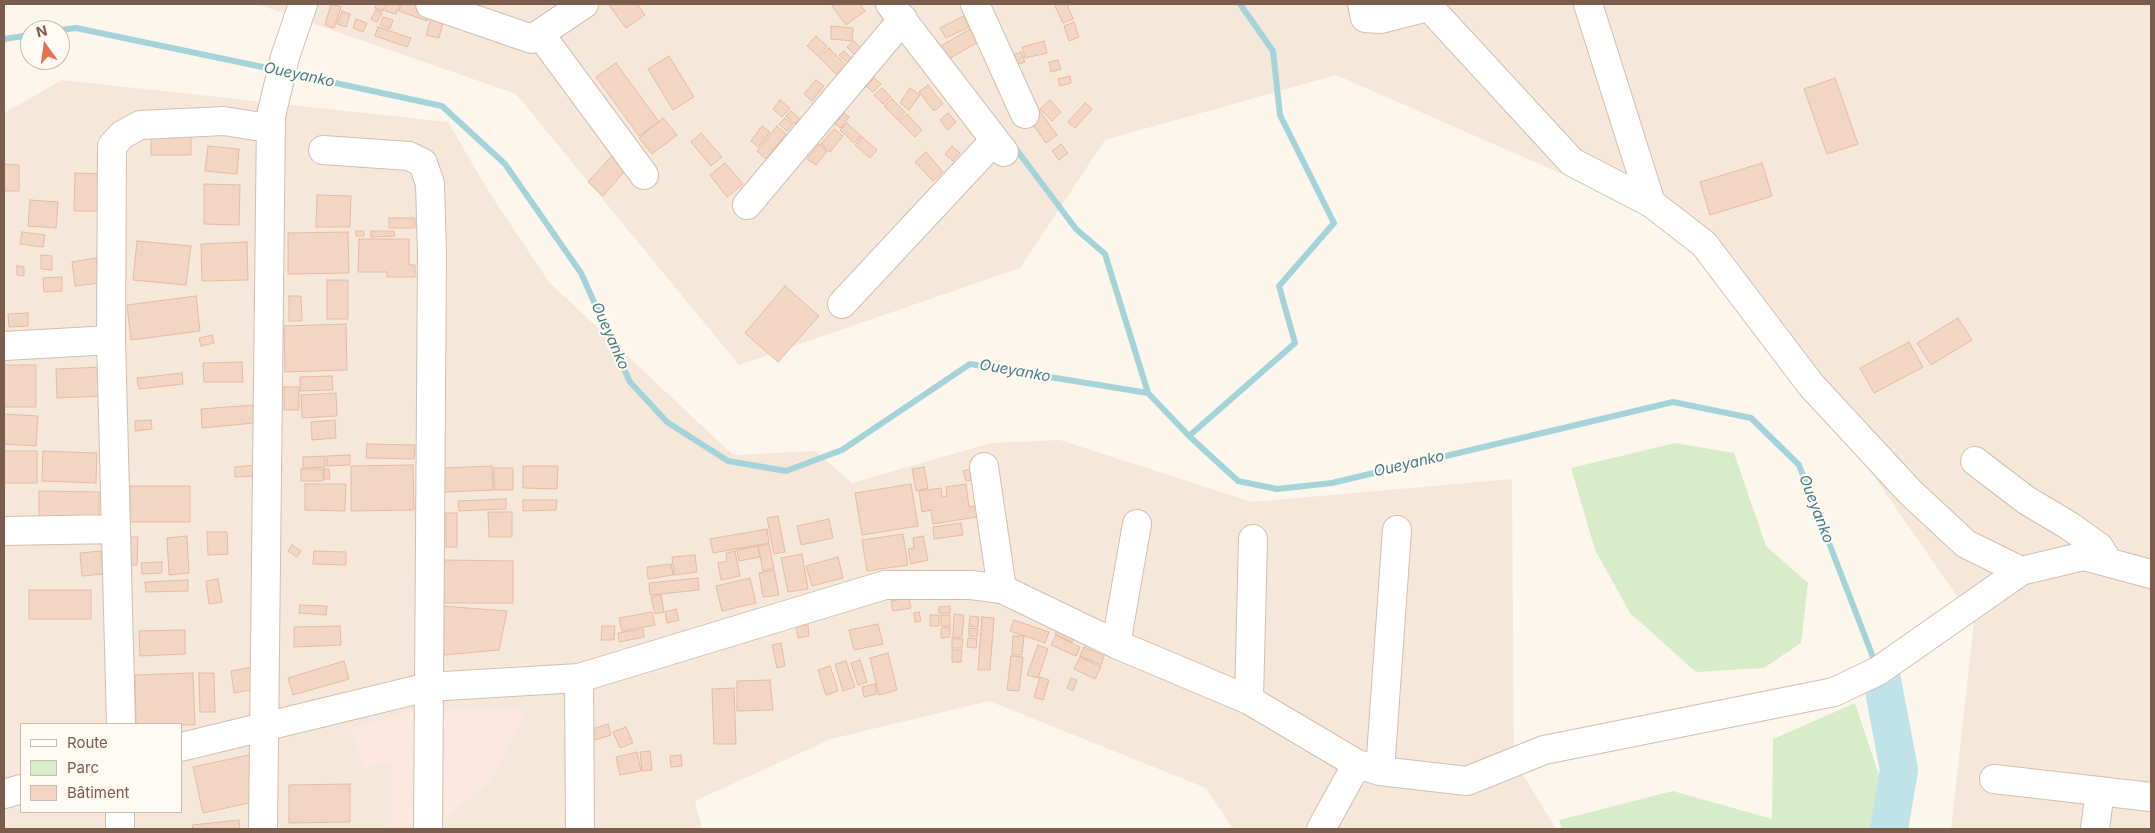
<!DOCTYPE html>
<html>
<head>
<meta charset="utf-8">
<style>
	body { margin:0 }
	#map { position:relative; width:2155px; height:833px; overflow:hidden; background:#fdf6ec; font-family:Inter,sans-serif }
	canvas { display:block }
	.frame { position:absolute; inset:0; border:5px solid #7a5c4d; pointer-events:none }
	.legend { position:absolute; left:20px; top:723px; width:162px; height:90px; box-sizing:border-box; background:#fffaf3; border:1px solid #cabbb1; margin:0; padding:6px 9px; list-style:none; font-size:15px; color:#7a5c4d }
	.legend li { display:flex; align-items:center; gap:10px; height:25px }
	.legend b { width:25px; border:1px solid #cabbb1 }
	.north { position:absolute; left:20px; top:20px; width:50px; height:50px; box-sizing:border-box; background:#fffaf3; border:1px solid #cabbb1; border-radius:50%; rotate:346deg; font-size:14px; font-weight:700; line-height:20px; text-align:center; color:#7a5c4d }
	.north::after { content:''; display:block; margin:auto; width:18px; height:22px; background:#e76f51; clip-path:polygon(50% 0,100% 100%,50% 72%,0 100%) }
</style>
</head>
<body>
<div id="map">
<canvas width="2155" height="833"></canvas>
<div class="frame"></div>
<ul class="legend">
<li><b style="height:6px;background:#fff"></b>Route</li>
<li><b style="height:14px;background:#d8ecc9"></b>Parc</li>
<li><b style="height:14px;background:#f3d5c3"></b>Bâtiment</li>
</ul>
<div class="north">N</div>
</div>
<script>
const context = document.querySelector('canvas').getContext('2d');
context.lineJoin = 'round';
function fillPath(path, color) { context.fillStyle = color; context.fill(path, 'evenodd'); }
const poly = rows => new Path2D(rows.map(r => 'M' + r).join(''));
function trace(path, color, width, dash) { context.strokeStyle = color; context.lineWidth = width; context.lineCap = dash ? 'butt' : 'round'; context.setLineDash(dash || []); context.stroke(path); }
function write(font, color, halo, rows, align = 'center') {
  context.font = font + ' Inter,sans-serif'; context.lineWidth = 4; context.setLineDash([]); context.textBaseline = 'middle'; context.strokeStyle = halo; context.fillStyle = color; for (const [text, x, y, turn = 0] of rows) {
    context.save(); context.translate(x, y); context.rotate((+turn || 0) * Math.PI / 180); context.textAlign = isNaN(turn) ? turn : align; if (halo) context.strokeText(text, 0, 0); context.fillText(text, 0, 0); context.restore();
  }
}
fillPath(poly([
	[257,4,2151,4,2151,829,1951,829,1974,621,1710,239,1336,75,1105,140,1020,268,739,365,516,94],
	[62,80,448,122,489,192,549,282,733,455,815,451,852,483,991,443,1060,440,1252,502,1512,479,1514,760,1556,829,1233,829,1206,788,989,701,831,739,695,801,702,829,4,829,4,113],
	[21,724,181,724,181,812,21,812]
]), '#f5e8da');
fillPath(poly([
	[417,710,526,710,491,780,447,817,391,829,391,762,364,768,350,728]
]), '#fde8e0');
fillPath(poly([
	[1675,443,1734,453,1766,546,1808,583,1801,643,1764,668,1696,672,1630,613,1595,550,1571,468],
	[1855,703,1897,829,1562,829,1559,820,1673,791,1772,819,1773,739]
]), '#d8ecc9');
trace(poly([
	[60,30,76,28,277,70],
	[4,39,30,35],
	[289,73,442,106,505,164,581,273,630,382,667,422,728,461,786,471,842,450,970,364,1148,393,1189,436,1238,481,1277,489,1332,483,1673,402,1751,418,1799,465,1876,665],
	[1013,145,1076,229,1105,254,1148,393],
	[1189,436,1295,343,1279,286,1334,223,1280,115,1273,51,1240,4]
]), '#a5d3da', 6);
trace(poly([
	[1882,680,1899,770,1889,829]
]), '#bfe3e8', 38);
const building = poly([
	[331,4,341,7,334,28,325,25,331,4],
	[376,4,386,4,383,11,375,8,376,4],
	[388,4,400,4,396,14,385,11,388,4],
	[401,4,419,4,432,8,427,21,399,11,401,4],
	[608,4,637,4,645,15,626,28,608,4],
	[836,4,860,4,865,11,846,25,832,6,836,4],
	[1054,4,1067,4,1073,19,1063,23,1054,4],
	[376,10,382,13,377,22,371,19,376,10],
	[342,11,350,14,346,27,337,24,342,11],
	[433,12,445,15,439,38,426,35,433,12],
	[964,16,969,27,946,38,940,28,964,16],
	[383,17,393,20,390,29,380,25,383,17],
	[356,19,367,23,363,32,353,28,356,19],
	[1074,22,1079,37,1069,41,1064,26,1074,22],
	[831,26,853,28,852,41,831,39,831,26],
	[378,27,411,38,407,47,375,36,378,27],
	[970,29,978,42,947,60,939,47,970,29],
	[816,36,827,46,818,56,807,46,816,36],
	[854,41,862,49,855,55,847,47,854,41],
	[1044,41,1047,53,1025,58,1022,47,1044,41],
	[829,48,846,65,836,74,819,57,829,48],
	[844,51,852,59,848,63,839,55,844,51],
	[1021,52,1025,62,1016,65,1013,55,1021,52],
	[669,56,694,97,673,110,648,69,669,56],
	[1058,60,1061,69,1051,72,1049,62,1058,60],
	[616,63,659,122,639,136,596,77,616,63],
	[1070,76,1071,83,1060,86,1058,79,1070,76],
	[874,78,881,84,873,92,866,86,874,78],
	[1835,78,1858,144,1827,154,1804,89,1835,78],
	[816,80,824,86,812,101,804,94,816,80],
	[928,85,943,104,934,111,919,92,928,85],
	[882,88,891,97,883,104,874,95,882,88],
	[910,88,920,95,909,110,900,103,910,88],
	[892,99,905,112,898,120,884,106,892,99],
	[780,100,790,108,782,117,773,109,780,100],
	[1050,100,1061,112,1052,121,1040,109,1050,100],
	[1085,103,1092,109,1075,128,1068,122,1085,103],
	[1037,107,1057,135,1046,143,1026,115,1037,107],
	[791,111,800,119,795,124,786,116,791,111],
	[844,113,849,117,841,128,835,124,844,113],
	[948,113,956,122,948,130,940,120,948,113],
	[907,114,922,130,915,137,899,121,907,114],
	[663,118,677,135,652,154,639,138,663,118],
	[785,118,793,124,787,131,779,124,785,118],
	[847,123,861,136,854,143,840,130,847,123],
	[762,126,770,132,758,147,751,141,762,126],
	[777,126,786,134,766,159,757,151,777,126],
	[834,129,843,136,830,152,821,144,834,129],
	[701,133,722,157,711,166,691,142,701,133],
	[151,135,191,135,191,155,151,155,151,135],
	[862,137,877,150,870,158,855,145,862,137],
	[819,144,827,151,816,165,807,159,819,144],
	[1061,144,1068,153,1059,160,1052,151,1061,144],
	[208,146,239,149,237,174,205,171,208,146],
	[952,146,960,153,953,161,945,154,952,146],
	[615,152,630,165,603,196,588,182,615,152],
	[926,152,943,172,933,181,915,162,926,152],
	[725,163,743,184,727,197,710,175,725,163],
	[1762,163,1772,196,1710,215,1700,182,1762,163],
	[4,164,19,165,19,191,4,191,4,164],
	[75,173,104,174,103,211,74,211,75,173],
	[204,184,240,185,239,225,204,224,204,184],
	[317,195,351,196,350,227,316,227,317,195],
	[30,200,58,202,56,228,28,226,30,200],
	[389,218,415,218,415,228,389,228,389,218],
	[356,231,364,231,364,236,356,236,356,231],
	[371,231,394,231,395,236,371,237,371,231],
	[22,232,45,235,43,247,20,244,22,232],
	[348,232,349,273,288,274,288,233,348,232],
	[359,239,409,239,409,265,415,265,415,277,387,277,387,272,358,272,359,239],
	[137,241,191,246,186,285,133,280,137,241],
	[247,242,248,280,202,281,201,244,247,242],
	[41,255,52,256,52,270,41,269,41,255],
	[96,258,99,283,75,286,72,262,96,258],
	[17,266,24,267,24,276,17,275,17,266],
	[62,277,62,291,44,292,43,278,62,277],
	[327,280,348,280,348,319,327,319,327,280],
	[785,286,819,316,778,362,745,333,785,286],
	[196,296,200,331,131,340,127,305,196,296],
	[289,296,301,296,302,321,289,321,289,296],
	[28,313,28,326,9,327,8,314,28,313],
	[1958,318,1972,340,1931,365,1917,343,1958,318],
	[346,324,347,370,285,372,284,326,346,324],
	[212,335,214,343,201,346,199,338,212,335],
	[1909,342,1923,367,1874,393,1860,368,1909,342],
	[242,362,243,382,204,382,203,363,242,362],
	[4,365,36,365,36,407,4,407,4,365],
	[104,367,105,396,57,398,56,369,104,367],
	[182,373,183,384,139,389,137,378,182,373],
	[332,376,333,390,300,391,300,377,332,376],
	[284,387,299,387,299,410,284,410,284,387],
	[336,393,337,416,302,418,301,395,336,393],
	[253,405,254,423,202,428,201,409,253,405],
	[4,414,38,416,36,446,4,444,4,414],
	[151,420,152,429,135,431,135,421,151,420],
	[335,420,336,438,312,440,311,422,335,420],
	[367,444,415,445,414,459,366,458,367,444],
	[4,451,37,451,37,483,4,483,4,451],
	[43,451,97,453,96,483,42,481,43,451],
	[350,455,350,465,327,466,327,456,350,455],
	[325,456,325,467,303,468,303,457,325,456],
	[256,465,256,476,235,477,235,467,256,465],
	[413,465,414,510,351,511,351,466,413,465],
	[492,466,493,490,445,492,444,468,492,466],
	[523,466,558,466,557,489,523,488,523,466],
	[924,467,928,488,916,491,912,469,924,467],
	[494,468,513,468,513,490,494,490,494,468],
	[974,468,977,479,966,481,963,471,974,468],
	[301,469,323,469,323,481,301,481,301,469],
	[324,469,329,469,330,479,324,479,324,469],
	[305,484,346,484,345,511,305,510,305,484],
	[911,484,918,526,862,535,855,493,911,484],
	[966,484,969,507,981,505,983,516,933,524,931,510,922,512,919,491,941,488,942,497,947,496,946,487,966,484],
	[130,486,190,486,190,522,130,522,130,486],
	[39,491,99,492,99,521,39,521,39,491],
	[506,499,506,509,459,511,458,501,506,499],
	[523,500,557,500,556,510,523,511,523,500],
	[488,512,512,512,512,537,489,537,488,512],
	[446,513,457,513,457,547,446,547,446,513],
	[778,516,785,552,774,554,767,518,778,516],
	[829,519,833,538,801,545,797,526,829,519],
	[961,523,963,535,934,539,933,527,961,523],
	[767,529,769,543,713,553,710,539,767,529],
	[207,532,227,532,228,554,208,555,207,532],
	[903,534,908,565,867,571,862,540,903,534],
	[187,536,189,573,169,575,167,538,187,536],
	[923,536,928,560,911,564,908,549,914,548,913,538,923,536],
	[130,537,138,537,137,565,129,565,130,537],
	[769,544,774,568,763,571,758,546,769,544],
	[292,545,301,551,297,557,288,551,292,545],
	[758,546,760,557,739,561,737,550,758,546],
	[101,551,103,574,82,576,80,553,101,551],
	[314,551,346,552,346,565,313,564,314,551],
	[735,551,740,576,721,580,718,563,727,561,726,553,735,551],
	[802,554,808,589,788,592,781,558,802,554],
	[695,555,697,572,674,575,672,557,695,555],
	[838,557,843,578,812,586,806,566,838,557],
	[444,560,513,561,513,603,443,603,444,560],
	[162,562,162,573,142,574,141,563,162,562],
	[671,564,673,575,648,579,647,567,671,564],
	[774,570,779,595,763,597,759,573,774,570],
	[698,578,699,590,650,595,649,583,698,578],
	[750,578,756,603,722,611,716,586,750,578],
	[218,579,222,602,209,604,206,581,218,579],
	[188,580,188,591,146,592,145,582,188,580],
	[29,590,91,590,91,619,29,619,29,590],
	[661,595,664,612,655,614,651,597,661,595],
	[909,598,911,608,893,611,891,601,909,598],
	[300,605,327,606,326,615,299,613,300,605],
	[441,606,507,611,499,650,444,655,441,606],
	[950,606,950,613,939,613,939,607,950,606],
	[676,609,679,620,667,623,665,612,676,609],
	[652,612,655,625,622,631,619,618,652,612],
	[919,612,921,621,915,622,914,613,919,612],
	[954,614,964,615,962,637,953,637,954,614],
	[930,615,939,615,939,626,930,626,930,615],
	[941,615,950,615,950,626,941,626,941,615],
	[970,616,979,617,978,627,969,626,970,616],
	[982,617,994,618,990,670,978,670,982,617],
	[1014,620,1049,632,1045,643,1010,631,1014,620],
	[878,624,883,644,854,650,849,630,878,624],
	[808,625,809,636,798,638,796,626,808,625],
	[340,626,341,645,294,647,294,627,340,626],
	[602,626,615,626,614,640,601,640,602,626],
	[950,627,950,637,941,638,941,628,950,627],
	[969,628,978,629,977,637,969,636,969,628],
	[1058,628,1075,636,1072,642,1055,634,1058,628],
	[643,629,644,637,619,642,618,633,643,629],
	[185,630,185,654,140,656,139,631,185,630],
	[1056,635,1080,647,1076,656,1051,645,1056,635],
	[1013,636,1024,636,1022,655,1012,655,1013,636],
	[952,638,963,639,962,648,952,648,952,638],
	[968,638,977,639,976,648,967,647,968,638],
	[781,643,785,666,777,668,772,645,781,643],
	[1038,645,1048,649,1038,678,1027,675,1038,645],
	[1084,647,1104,656,1101,665,1080,656,1084,647],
	[952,650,962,650,961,662,952,662,952,650],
	[888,653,897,690,879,695,870,658,888,653],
	[1011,656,1023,657,1019,691,1007,690,1011,656],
	[1080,657,1101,667,1095,679,1074,669,1080,657],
	[860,660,867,682,858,685,851,663,860,660],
	[344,661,349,679,293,695,288,678,344,661],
	[846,661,855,687,843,691,835,664,846,661],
	[830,666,838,691,826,695,818,670,830,666],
	[252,667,256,689,234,693,231,671,252,667],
	[193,673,195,725,136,724,135,675,193,673],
	[199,673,214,673,215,712,200,712,199,673],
	[1040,677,1049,680,1043,700,1034,697,1040,677],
	[1071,678,1077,680,1073,691,1067,688,1071,678],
	[770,680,773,710,737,711,737,681,770,680],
	[875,684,877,694,864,697,862,687,875,684],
	[734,688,736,744,714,744,712,689,734,688],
	[608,724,611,735,595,740,592,729,608,724],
	[626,727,633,743,620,748,613,732,626,727],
	[650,751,652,770,642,771,640,752,650,751],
	[637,752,641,771,620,775,616,757,637,752],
	[253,754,263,800,203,813,193,767,253,754],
	[681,755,682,766,671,767,670,756,681,755],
	[350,784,350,822,289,823,289,785,350,784],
	[239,820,240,829,193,829,192,825,239,820]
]);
fillPath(building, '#f3d5c3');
trace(building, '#e6bba3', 1);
const minor = poly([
	[430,4,532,39,584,4],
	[890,4,1004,152],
	[975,4,1025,114],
	[1362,4,1365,18,1381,19,1424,8,1431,9,1572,162,1651,203,1704,244,1811,385,1910,492,1966,544,2021,571],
	[1588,4,1651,203],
	[540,34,644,175],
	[323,150,409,156,423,163,430,184,432,253,428,829],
	[747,205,903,19],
	[842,304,994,141],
	[111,340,121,724],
	[4,346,111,340,112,146,122,135,140,125,224,121,255,126],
	[1975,461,2026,500,2068,525,2099,547,2108,562],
	[984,467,1002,589],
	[4,531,116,529],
	[1116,644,1137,524],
	[579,678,580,829],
	[1249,700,1253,539],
	[181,747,428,687,579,678,885,585,971,585,1002,589,1116,644,1249,700,1357,764,1380,771,1467,781,1544,750,1834,692,1878,671,2021,571,2084,556,2151,574],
	[1380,771,1397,530],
	[1994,779,2151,797],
	[4,794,21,789],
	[120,829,120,812],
	[263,829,271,116,285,57,303,4],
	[1321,829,1357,764],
	[2095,829,2100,791]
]);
trace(minor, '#d1beb0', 30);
trace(minor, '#fff', 28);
write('italic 15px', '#437c86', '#fffaf3', [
	["Oueyanko",299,75,12],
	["Oueyanko",610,336,66],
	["Oueyanko",1015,371,10],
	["Oueyanko",1409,464,-13],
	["Oueyanko",1816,509,69]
]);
</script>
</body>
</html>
